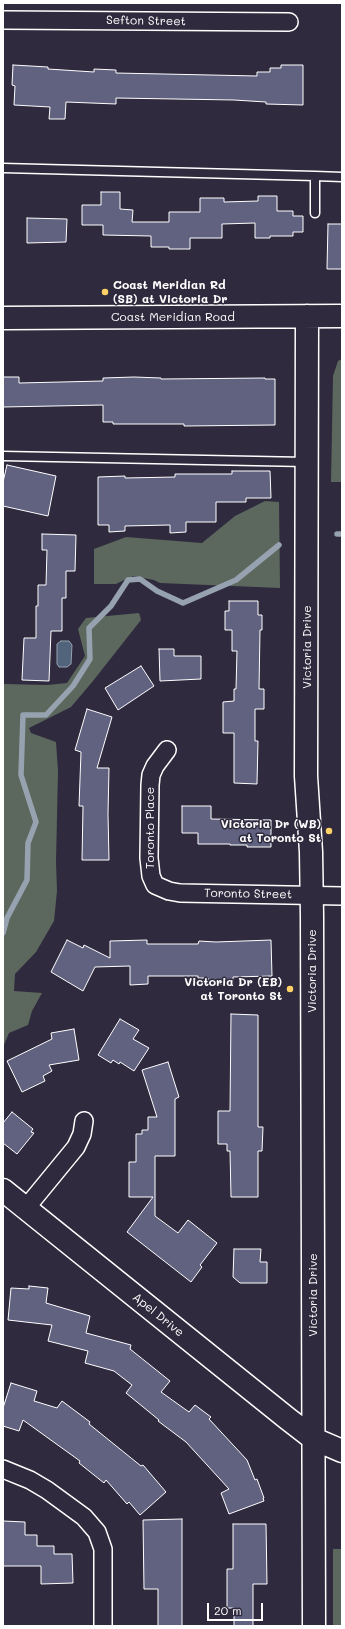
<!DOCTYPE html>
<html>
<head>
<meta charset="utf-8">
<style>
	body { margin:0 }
	#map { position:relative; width:345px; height:1629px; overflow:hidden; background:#2f2a3d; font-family:Mali,sans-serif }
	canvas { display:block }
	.frame { position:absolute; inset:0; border:4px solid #fff; pointer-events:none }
	.scale { position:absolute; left:207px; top:1603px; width:56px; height:18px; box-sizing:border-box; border:2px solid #fff; border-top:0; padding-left:5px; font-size:12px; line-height:14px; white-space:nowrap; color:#fff; -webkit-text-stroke:3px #2f2a3d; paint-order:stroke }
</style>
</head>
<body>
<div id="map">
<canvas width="345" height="1629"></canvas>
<div class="frame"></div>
<div class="scale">20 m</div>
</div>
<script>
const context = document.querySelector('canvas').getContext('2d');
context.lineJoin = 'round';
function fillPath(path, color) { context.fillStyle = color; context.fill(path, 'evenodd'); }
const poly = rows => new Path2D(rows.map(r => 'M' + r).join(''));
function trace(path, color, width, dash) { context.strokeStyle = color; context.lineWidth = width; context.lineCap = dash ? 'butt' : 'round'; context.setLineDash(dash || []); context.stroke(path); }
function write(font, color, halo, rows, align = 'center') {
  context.font = font + ' Mali,sans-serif'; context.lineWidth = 3; context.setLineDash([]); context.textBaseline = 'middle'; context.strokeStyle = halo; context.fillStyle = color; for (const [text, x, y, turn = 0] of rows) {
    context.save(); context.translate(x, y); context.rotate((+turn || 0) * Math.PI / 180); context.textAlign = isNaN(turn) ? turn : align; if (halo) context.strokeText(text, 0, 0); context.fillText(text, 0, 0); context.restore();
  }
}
fillPath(poly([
	[342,359,342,482,331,482,333,376,338,361],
	[265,501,279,502,280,588,160,583,154,580,133,576,116,584,94,584,94,549,126,537,202,543,235,516],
	[139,613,141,620,93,681,71,707,29,728,31,733,56,742,58,771,56,862,57,891,54,921,36,952,15,974,14,991,42,993,32,1011,28,1025,9,1033,3,1047,3,684,47,685,67,683,85,656,78,629,86,618],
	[333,1549,342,1549,342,1626,333,1626]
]), '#5c685e');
const water = poly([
	[61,641,69,641,72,645,71,664,67,667,59,667,57,664,57,644,61,641]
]);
fillPath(water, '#51647c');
trace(water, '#97a2b0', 1);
trace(poly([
	[337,534,342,534],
	[3,933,7,918,27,880,28,843,36,822,21,775,23,715,46,715,73,686,90,659,89,628,111,606,128,580,140,579,157,591,183,603,236,580,279,545]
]), '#97a2b0', 5.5);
const building = poly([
	[13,65,48,67,48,69,94,72,94,69,116,70,116,73,257,76,257,72,270,72,270,68,281,68,281,65,303,65,303,105,266,104,266,102,234,100,116,98,116,104,66,102,65,119,49,119,50,107,14,105,15,86,12,85,13,65],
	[101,192,120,192,120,209,133,210,132,222,169,222,169,212,200,212,200,198,224,198,224,202,258,201,258,196,277,196,277,211,293,211,293,216,303,216,303,232,293,232,293,236,270,236,270,238,255,238,255,223,222,224,222,238,190,238,190,249,169,249,169,247,151,247,151,236,103,235,103,225,82,225,82,205,101,205,101,192],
	[27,218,67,219,66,242,27,243,27,218],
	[328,224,342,224,342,269,327,269,328,224],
	[3,377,19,377,19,383,103,381,103,378,134,377,161,378,161,379,265,378,265,379,275,379,275,425,184,426,184,424,113,424,113,422,103,422,103,405,3,407,3,377],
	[7,465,56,476,48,516,3,506,3,482,7,465],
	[232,471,270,471,271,498,246,498,246,502,216,502,216,522,186,522,186,532,170,533,170,525,125,526,125,531,109,532,109,525,98,525,98,477,125,476,125,478,175,477,175,474,232,474,232,471],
	[42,534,76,535,75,571,66,571,66,598,62,598,62,631,51,631,49,681,22,680,24,638,36,638,36,606,38,606,38,585,46,585,47,550,42,550,42,534],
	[229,601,258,601,258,615,262,615,262,630,260,630,259,689,264,689,264,709,255,709,255,741,258,741,257,784,234,783,234,733,223,733,223,702,234,701,234,689,236,689,237,651,232,651,232,630,225,630,225,611,229,611,229,601],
	[159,649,174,649,174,656,201,656,201,679,160,681,159,649],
	[141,666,154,686,118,710,105,688,141,666],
	[87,709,112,717,97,768,109,768,108,814,109,860,82,860,83,806,79,806,81,752,75,750,87,709],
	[182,806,211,806,211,819,271,820,271,847,247,847,247,845,230,845,230,844,198,844,198,833,182,833,182,806],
	[67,940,83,948,84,945,110,958,110,941,147,940,147,944,198,944,199,941,216,942,271,940,272,976,233,977,233,984,208,984,208,978,198,978,198,976,148,976,148,984,130,985,130,966,95,967,83,991,51,972,67,940],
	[231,1014,258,1015,258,1127,263,1127,262,1151,258,1151,258,1197,231,1197,230,1151,227,1151,227,1144,218,1144,218,1111,230,1111,231,1014],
	[120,1019,139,1030,133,1039,149,1048,134,1071,120,1062,119,1064,113,1060,111,1063,98,1055,120,1019],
	[74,1029,79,1060,49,1065,52,1071,43,1076,45,1081,22,1092,7,1061,52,1039,51,1033,74,1029],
	[168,1062,179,1097,175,1099,175,1156,155,1156,155,1216,178,1233,188,1220,217,1243,200,1265,202,1267,191,1282,127,1232,153,1197,129,1197,129,1162,136,1162,136,1134,142,1134,142,1130,148,1130,148,1117,157,1117,142,1070,168,1062],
	[12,1112,33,1129,31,1132,34,1133,17,1154,3,1143,3,1123,12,1112],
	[234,1249,261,1249,260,1262,267,1262,267,1283,240,1283,233,1277,234,1249],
	[29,1286,48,1288,46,1303,90,1316,86,1333,131,1345,130,1349,170,1381,161,1392,189,1412,195,1405,211,1417,209,1419,247,1460,255,1480,257,1479,264,1498,263,1498,264,1501,229,1514,221,1493,229,1489,186,1442,158,1421,159,1420,126,1393,132,1385,114,1371,85,1363,88,1351,48,1341,52,1325,8,1320,11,1288,29,1289,29,1286],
	[11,1383,37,1391,34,1401,57,1408,62,1401,90,1422,89,1424,141,1466,143,1465,166,1492,140,1515,129,1502,127,1504,106,1480,104,1483,79,1463,80,1461,23,1420,19,1431,3,1426,3,1408,11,1383],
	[182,1519,182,1626,158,1626,158,1589,144,1589,143,1520,182,1519],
	[3,1521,25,1522,25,1535,37,1535,37,1546,54,1546,54,1554,72,1554,73,1583,41,1584,41,1566,3,1566,3,1521],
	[233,1524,266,1524,267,1584,253,1584,253,1626,234,1626,234,1608,227,1608,227,1569,233,1569,233,1524]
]);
fillPath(building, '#606280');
trace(building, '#fff', 1);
const lane = poly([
	[3,168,315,176,315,213],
	[315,176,342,177],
	[3,456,306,462]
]);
const street = poly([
	[3,20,289,22],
	[167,750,155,766,151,775,150,785,149,858,151,876,155,885,169,891,180,893,342,896],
	[26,1208,76,1147,82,1134,84,1121],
	[3,1469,30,1480,47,1490,84,1517,97,1532,103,1549,103,1626]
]);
const secondary = poly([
	[307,316,306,776,311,852,312,916,314,1626],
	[3,318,342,316],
	[3,1190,288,1419,314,1439,342,1451]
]);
trace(lane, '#fff', 11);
trace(street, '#fff', 20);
trace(secondary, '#fff', 25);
trace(lane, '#2f2a3d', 8);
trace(street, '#2f2a3d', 17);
trace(secondary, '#2f2a3d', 22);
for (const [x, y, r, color] of [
	[105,292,4,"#ffd166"],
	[329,831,4,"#ffd166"],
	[290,989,4,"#ffd166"]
]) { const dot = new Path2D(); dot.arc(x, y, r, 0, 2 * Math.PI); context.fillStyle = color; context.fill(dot); trace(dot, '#2f2a3d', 1.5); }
write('12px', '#fff', '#2f2a3d', [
	["Sefton Street",146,21,1],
	["Coast Meridian Road",173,317],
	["Victoria Drive",307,647,-90],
	["Toronto Place",150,828,-90],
	["Toronto Street",248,894,1],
	["Victoria Drive",312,971,-90],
	["Victoria Drive",313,1295,-90],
	["Apel Drive",158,1315,39]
]);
write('bold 12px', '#fff', '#2f2a3d', [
	["Coast Meridian Rd",113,285,"left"],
	["(SB) at Victoria Dr",113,299,"left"],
	["Victoria Dr (WB)",321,824],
	["at Toronto St",321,838],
	["Victoria Dr (EB)",282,982],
	["at Toronto St",282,996]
], 'right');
</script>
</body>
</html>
